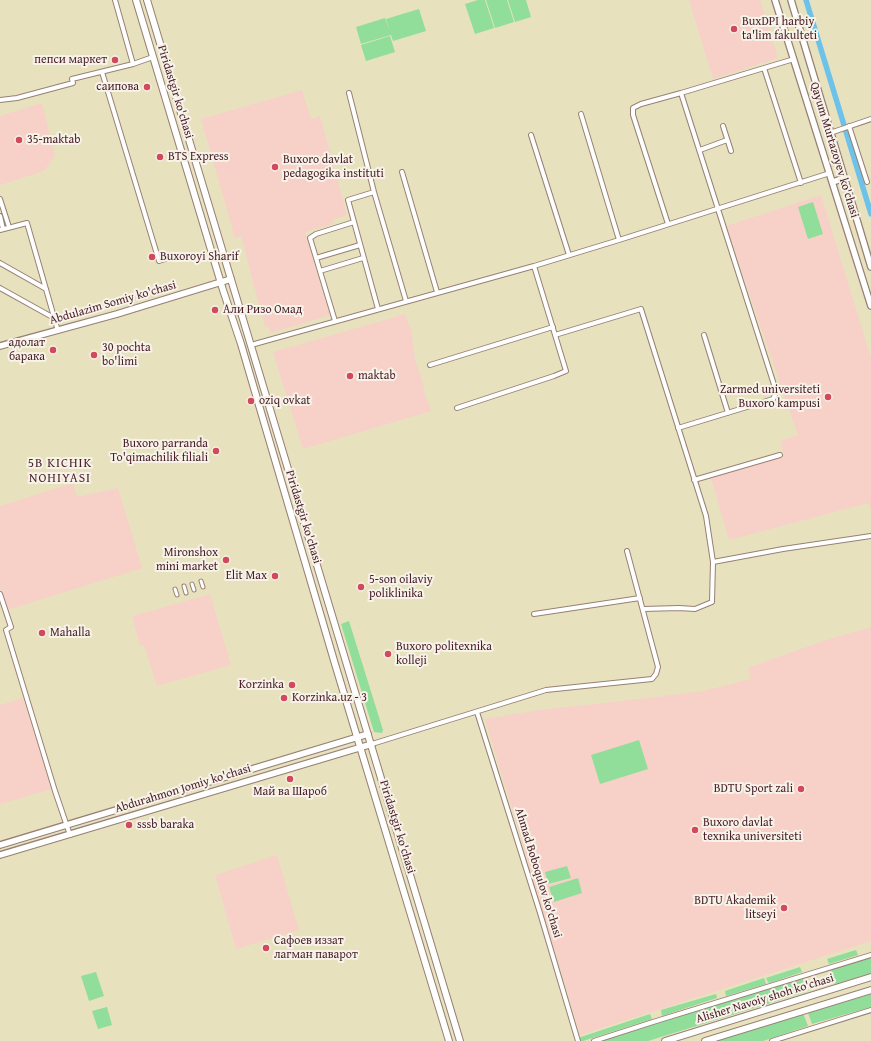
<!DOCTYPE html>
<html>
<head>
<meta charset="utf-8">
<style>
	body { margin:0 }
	canvas { display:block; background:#e7e1be }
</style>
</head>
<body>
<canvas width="871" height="1041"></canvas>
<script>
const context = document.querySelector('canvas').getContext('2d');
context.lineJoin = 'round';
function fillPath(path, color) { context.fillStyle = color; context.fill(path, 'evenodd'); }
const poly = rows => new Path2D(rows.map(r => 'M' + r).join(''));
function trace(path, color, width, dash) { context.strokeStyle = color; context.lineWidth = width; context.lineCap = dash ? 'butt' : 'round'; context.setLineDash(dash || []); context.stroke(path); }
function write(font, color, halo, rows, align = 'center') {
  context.font = font + ' "Gentium Book Plus",serif'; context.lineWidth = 4; context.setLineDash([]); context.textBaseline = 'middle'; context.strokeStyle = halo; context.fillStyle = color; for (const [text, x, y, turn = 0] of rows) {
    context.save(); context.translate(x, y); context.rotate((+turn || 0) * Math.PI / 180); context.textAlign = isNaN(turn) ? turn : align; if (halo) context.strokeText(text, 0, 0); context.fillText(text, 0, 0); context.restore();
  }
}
fillPath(poly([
	[689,0,760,0,778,58,713,79],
	[302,90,311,119,320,116,347,215,332,220,333,224,305,232,330,315,270,333,269,326,265,327,241,236,235,238,201,119],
	[42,103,55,156,44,171,0,185,0,116],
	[821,195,871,358,871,510,868,503,729,540,711,478,784,455,780,441,798,435,726,226],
	[405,314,411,330,415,359,424,387,423,389,431,411,303,449,273,352],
	[73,483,77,497,118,488,142,568,7,610,0,587,0,506],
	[210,594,231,665,157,686,144,645,140,646,132,616],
	[871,627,871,941,580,1035,485,719,539,710,656,697,703,691,751,679,748,668,823,641],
	[23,698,52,789,0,804,0,705],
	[277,855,299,930,236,949,215,875]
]), '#f7d1c8');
fillPath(poly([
	[478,0,485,0,494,28,475,34,465,4],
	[486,0,507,0,514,22,495,28],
	[508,0,526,0,531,17,515,22],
	[419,9,426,31,393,41,391,35,361,44,356,27,385,18,390,32,386,19],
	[390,36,395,52,366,61,361,45],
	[813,202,823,234,808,239,798,207],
	[349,621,383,730,382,733,374,732,341,624],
	[639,740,648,769,600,784,591,755],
	[567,866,571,878,548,884,545,872],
	[578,878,582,893,554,902,549,887],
	[856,950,858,955,829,964,827,959],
	[871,958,871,973,835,984,831,970],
	[800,967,802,972,770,983,768,982,766,978],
	[96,972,104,996,89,1001,81,976],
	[764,978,766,984,726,996,725,991],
	[803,979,806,992,648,1041,599,1041,692,1012],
	[716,994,717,998,662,1016,661,1010],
	[871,994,871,1007,812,1024,808,1013],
	[107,1007,112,1025,98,1029,92,1011],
	[803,1013,808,1026,763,1041,717,1041],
	[650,1014,652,1019,583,1041,579,1041,578,1038]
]), '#91dd9a');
trace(poly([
	[806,0,871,214]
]), '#6dc2ea', 5.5);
const pedestrian = poly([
	[201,581,203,587],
	[192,584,194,590],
	[184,586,186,593],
	[175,589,177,595]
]);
const minor = poly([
	[133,64,153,57],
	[764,68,801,183],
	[102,72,159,261,171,257],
	[349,93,374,192,406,301],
	[0,100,17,98,73,83,72,79,133,64,115,0],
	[581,114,619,240],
	[723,126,731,151],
	[849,126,867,182],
	[830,133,871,119],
	[531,135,569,255],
	[700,150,727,140],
	[402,172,437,292],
	[374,192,348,200,378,309],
	[0,199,9,227],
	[0,216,3,229],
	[668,224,633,115,633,108,641,104,681,93],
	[0,230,27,223,58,331],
	[316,258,360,245],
	[0,263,46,289],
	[320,271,363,258],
	[0,288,54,318],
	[335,321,310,238,316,234,354,222],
	[555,335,641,309,706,516,713,562,712,602,695,609,679,608,643,609],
	[704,335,728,413],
	[251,345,534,266,619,240,830,173],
	[430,365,553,327],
	[457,408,554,376,566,371,534,266],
	[678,428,773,399,775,395,776,391,681,93,794,59],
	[694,480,780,455],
	[713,562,783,549,871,536],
	[0,594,11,627,6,630,55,791,70,835],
	[534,614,640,598],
	[477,712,540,913,578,1041],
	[372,744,546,690,652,679,656,674,658,667,627,551],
	[594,1041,653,1022,871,955],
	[772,1041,871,1010]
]);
const tertiary = poly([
	[775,0,871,306],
	[791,0,871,267],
	[833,182,844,178],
	[0,346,117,314,231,279],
	[0,845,368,734],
	[0,855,372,744]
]);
const secondary = poly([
	[136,0,223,290,241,344,335,664,449,1041],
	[147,0,460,1041],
	[665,1041,871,977],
	[705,1041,871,990]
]);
trace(pedestrian, '#988074', 5);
trace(minor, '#988074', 6);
trace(tertiary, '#988074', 8);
trace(secondary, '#988074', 8);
trace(pedestrian, '#fff', 3);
trace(minor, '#fff', 4);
trace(tertiary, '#fff', 5.5);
trace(secondary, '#fff', 6);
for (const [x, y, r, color] of [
	[734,29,4,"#d1495b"],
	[115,60,4,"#d1495b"],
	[147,87,4,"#d1495b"],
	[19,140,4,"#d1495b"],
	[160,157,4,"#d1495b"],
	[275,167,4,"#d1495b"],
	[152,257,4,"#d1495b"],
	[215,310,4,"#d1495b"],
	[53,350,4,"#d1495b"],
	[94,355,4,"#d1495b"],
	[350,376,4,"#d1495b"],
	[828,397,4,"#d1495b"],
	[251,401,4,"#d1495b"],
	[216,451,4,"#d1495b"],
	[226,560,4,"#d1495b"],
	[275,576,4,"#d1495b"],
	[361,587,4,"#d1495b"],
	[42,633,4,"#d1495b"],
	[388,654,4,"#d1495b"],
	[292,685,4,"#d1495b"],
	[284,698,4,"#d1495b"],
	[290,779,4,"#d1495b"],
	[801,789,4,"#d1495b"],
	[129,825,4,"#d1495b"],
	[695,830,4,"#d1495b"],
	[784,908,4,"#d1495b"],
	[266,948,4,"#d1495b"]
]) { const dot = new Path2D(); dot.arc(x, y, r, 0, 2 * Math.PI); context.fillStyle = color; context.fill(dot); trace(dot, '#f7f3e8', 1.5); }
write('12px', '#4a1f2b', '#f7f3e8', [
	["BuxDPI harbiy",742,22],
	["ta'lim fakulteti",742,36],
	["пепси маркет",107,60,"right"],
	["саипова",139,87,"right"],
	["35-maktab",27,140],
	["BTS Express",168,157],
	["Buxoro davlat",283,160],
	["pedagogika instituti",283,174],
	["Buxoroyi Sharif",160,257],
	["Али Ризо Омад",223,310],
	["адолат",45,343,"right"],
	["барака",45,357,"right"],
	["30 pochta",102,348],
	["bo'limi",102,362],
	["maktab",358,376],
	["Zarmed universiteti",820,390,"right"],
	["Buxoro kampusi",820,404,"right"],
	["oziq ovkat",259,401],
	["Buxoro parranda",208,444,"right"],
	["To'qimachilik filiali",208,458,"right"],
	["Mironshox",218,553,"right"],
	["mini market",218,567,"right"],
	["Elit Max",267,576,"right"],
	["5-son oilaviy",369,580],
	["poliklinika",369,594],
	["Mahalla",50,633],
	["Buxoro politexnika",396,647],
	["kolleji",396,661],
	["Korzinka",284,685,"right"],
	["Korzinka.uz - 3",292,698],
	["BDTU Sport zali",793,789,"right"],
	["Май ва Шароб",290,792,"center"],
	["Buxoro davlat",703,823],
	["texnika universiteti",703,837],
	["sssb baraka",137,825],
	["BDTU Akademik",776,901,"right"],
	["litseyi",776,915,"right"],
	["Сафоев иззат",274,941],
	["лагман паварот",274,955]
], 'left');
write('12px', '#4a1f2b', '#f7f3e8', [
	["Piridastgir ko'chasi",175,92,73],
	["Qayum Murtazoyev ko'chasi",834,150,73],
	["Abdulazim Somiy ko'chasi",113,303,-16],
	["Piridastgir ko'chasi",303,517,73],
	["Abdurahmon Jomiy ko'chasi",183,789,-17],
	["Piridastgir ko'chasi",397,827,73],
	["Ahmad Boboqulov ko'chasi",538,873,73],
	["Alisher Navoiy shoh ko'chasi",765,999,-17]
]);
context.letterSpacing = '1px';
write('13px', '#4a1f2b', '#f7f3e8', [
	["5B KICHIK",60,464],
	["NOHIYASI",60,479]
]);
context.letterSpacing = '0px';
</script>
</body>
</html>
